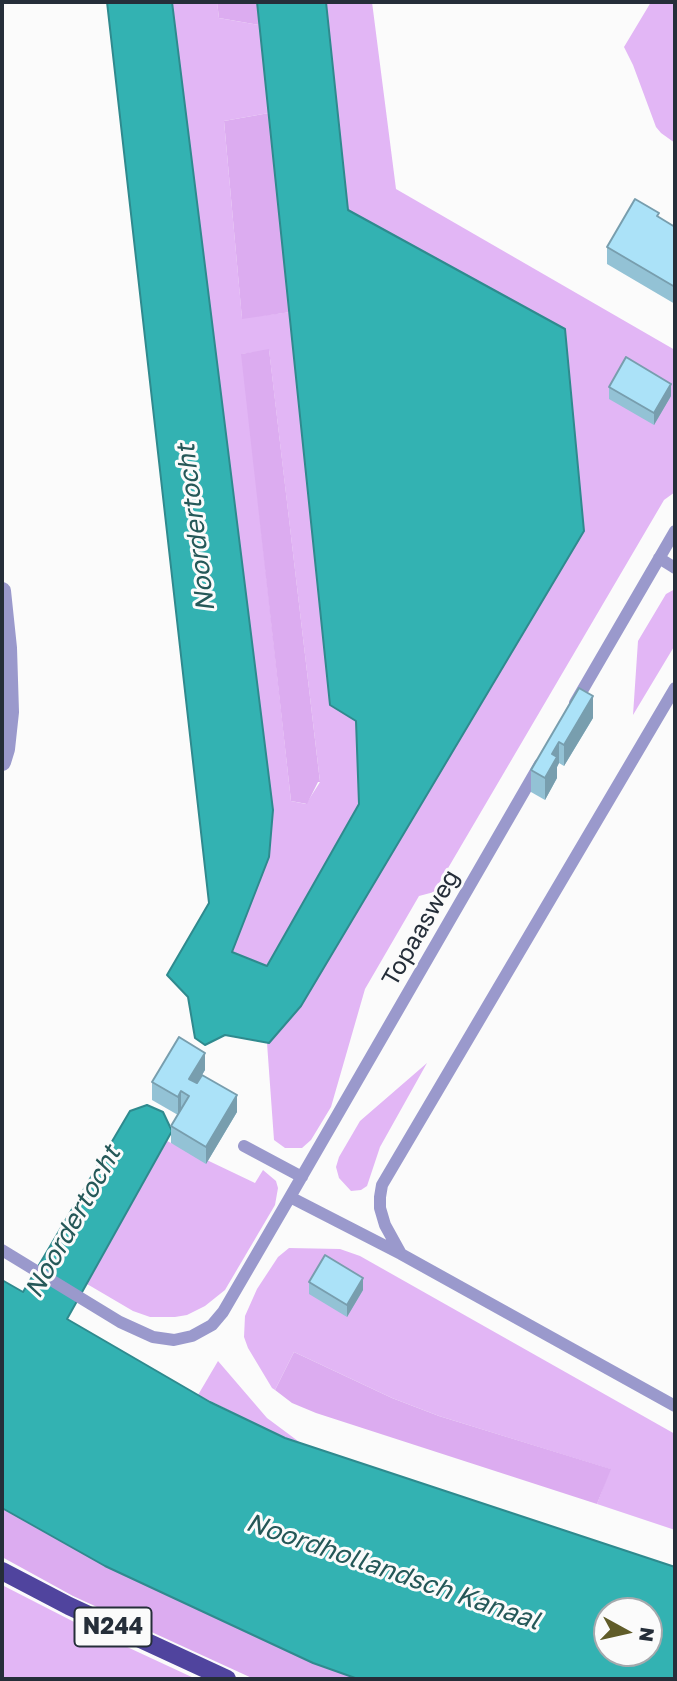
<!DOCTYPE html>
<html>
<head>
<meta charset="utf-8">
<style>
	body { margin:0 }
	#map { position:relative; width:677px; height:1681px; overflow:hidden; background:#fbfbfb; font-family:"Golos Text",sans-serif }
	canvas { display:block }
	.frame { position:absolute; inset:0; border:4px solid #252e39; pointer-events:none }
	.north { position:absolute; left:593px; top:1597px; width:70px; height:70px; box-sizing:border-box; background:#fbfbfb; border:2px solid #a5a9ad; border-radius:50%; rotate:98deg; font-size:19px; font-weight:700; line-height:28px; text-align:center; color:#252e39 }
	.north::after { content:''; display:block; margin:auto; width:24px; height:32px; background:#605c29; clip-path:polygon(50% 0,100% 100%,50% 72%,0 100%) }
</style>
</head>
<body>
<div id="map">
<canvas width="677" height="1681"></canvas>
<div class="frame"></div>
<div class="north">N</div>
</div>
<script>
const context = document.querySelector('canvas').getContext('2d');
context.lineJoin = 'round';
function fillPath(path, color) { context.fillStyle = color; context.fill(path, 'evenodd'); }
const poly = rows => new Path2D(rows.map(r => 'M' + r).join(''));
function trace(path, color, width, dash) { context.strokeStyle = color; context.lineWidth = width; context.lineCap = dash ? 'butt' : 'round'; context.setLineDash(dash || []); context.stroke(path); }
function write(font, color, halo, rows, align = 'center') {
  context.font = font + ' "Golos Text",sans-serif'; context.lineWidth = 6; context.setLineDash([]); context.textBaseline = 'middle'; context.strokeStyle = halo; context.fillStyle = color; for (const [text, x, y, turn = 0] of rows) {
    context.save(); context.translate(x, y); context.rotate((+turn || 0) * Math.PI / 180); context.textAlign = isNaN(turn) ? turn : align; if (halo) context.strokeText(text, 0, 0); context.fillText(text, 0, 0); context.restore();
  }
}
fillPath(poly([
	[172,2,217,2,219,18,259,25,269,113,224,121,242,318,291,312,301,407,356,721,359,804,266,967,231,952,269,857,273,810],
	[269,350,320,782,306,804,291,801,242,354],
	[326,2,372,2,396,189,675,350,675,492,664,500,434,892,419,896,365,989,331,1107,311,1140,302,1148,285,1148,274,1140,267,1043,269,1043,301,1006,584,531,565,329,348,210],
	[651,2,675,2,675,143,661,133,656,127,633,65,624,47],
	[675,589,675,645,633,715,638,641,666,594],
	[427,1063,380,1147,367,1186,361,1190,351,1191,339,1178,336,1167,339,1157,360,1121],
	[167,1141,255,1183,263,1170,276,1181,278,1188,275,1205,225,1290,205,1306,187,1315,175,1317,150,1317,133,1311,87,1284],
	[289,1248,340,1249,360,1256,675,1434,675,1530,597,1504,610,1469,439,1416,392,1398,294,1352,275,1390,272,1388,248,1348,244,1337,245,1316,257,1289,278,1257],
	[218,1361,267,1418,302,1444,285,1438,198,1395],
	[2,1585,82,1626,196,1679,2,1679]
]), '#e2b6f5');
fillPath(poly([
	[217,2,257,2,259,25,219,18],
	[269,113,291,312,242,319,224,121],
	[269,349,320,782,318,782,307,804,291,801,241,354],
	[294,1352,392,1398,439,1416,611,1469,597,1504,316,1413,292,1403,275,1390],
	[2,1508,105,1566,313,1663,358,1679,254,1679,73,1596,2,1557]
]), '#dcacf0');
const water = poly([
	[107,2,172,2,273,810,269,857,232,952,267,966,359,804,356,721,330,705,257,2,326,2,348,210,565,329,584,531,301,1006,269,1043,225,1035,205,1045,195,1038,188,997,167,975,209,903,107,2],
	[147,1105,163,1112,172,1131,67,1319,210,1402,285,1438,675,1567,675,1679,358,1679,313,1663,105,1566,2,1508,2,1280,23,1292,130,1111,147,1105],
	[607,1611,649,1611,649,1653,607,1653,607,1611]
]);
fillPath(water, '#33b2b2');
trace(water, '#2f8a8e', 2);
trace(poly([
	[659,558,675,568],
	[675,688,382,1185,380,1197,380,1208,385,1225,401,1254,675,1406],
	[575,703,675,531],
	[244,1146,302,1177],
	[290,1197,401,1254],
	[2,1250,120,1322,153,1337,174,1340,192,1336,212,1325,223,1312,290,1197,540,764]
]), '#9a99cc', 12);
trace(poly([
	[2,591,8,648,10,712,6,749,2,762]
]), '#9a99cc', 18);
trace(poly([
	[2,1571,69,1606,227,1679]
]), '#50449e', 18);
fillPath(poly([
	[659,217,675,227,675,304,607,264,607,247],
	[609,387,671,396,654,425,609,399],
	[579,688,593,718,564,766,559,763,557,767,557,778,545,800,531,792,531,770],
	[205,1070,197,1083,237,1112,206,1164,171,1143,171,1126,178,1115,152,1100,152,1082],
	[309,1282,363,1290,347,1317,309,1294]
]), '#93c2d5');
fillPath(poly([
	[671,384,671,396,654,425,654,413],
	[593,696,593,718,564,766,564,745],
	[559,742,559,763,557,767,557,778,545,800,545,778,552,754],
	[205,1053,205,1070,189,1096,189,1079],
	[181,1091,181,1109,178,1115,178,1097],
	[237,1095,237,1112,206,1164,206,1147],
	[363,1278,363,1290,347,1317,347,1305]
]), '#789eae');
const building = poly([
	[635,199,659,213,657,216,675,227,675,287,607,247,635,199],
	[626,357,671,384,654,413,609,387,626,357],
	[579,688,593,696,564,745,559,742,552,754,557,757,545,778,531,770,579,688],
	[179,1037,205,1053,189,1079,197,1083,202,1075,237,1095,206,1147,171,1126,189,1096,181,1091,178,1097,152,1082,179,1037],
	[325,1255,363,1278,347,1305,309,1282,325,1255]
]);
fillPath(building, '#abe2f8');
trace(building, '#789eae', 2);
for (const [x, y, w] of [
	[113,1627,77]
]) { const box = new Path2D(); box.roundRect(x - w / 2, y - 19.5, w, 39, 5); context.fillStyle = '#fbfbfb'; context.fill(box); trace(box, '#252e39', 2); }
write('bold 23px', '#252e39', null, [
	["N244",113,1627]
]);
write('24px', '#252e39', '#fbfbfb', [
	["Topaasweg",421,928,-60]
]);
write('italic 26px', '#255858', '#fbfbfb', [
	["Noordertocht",196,528,-97],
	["Noordertocht",73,1222,-61],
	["Noordhollandsch Kanaal",393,1572,19]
]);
</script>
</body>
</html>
